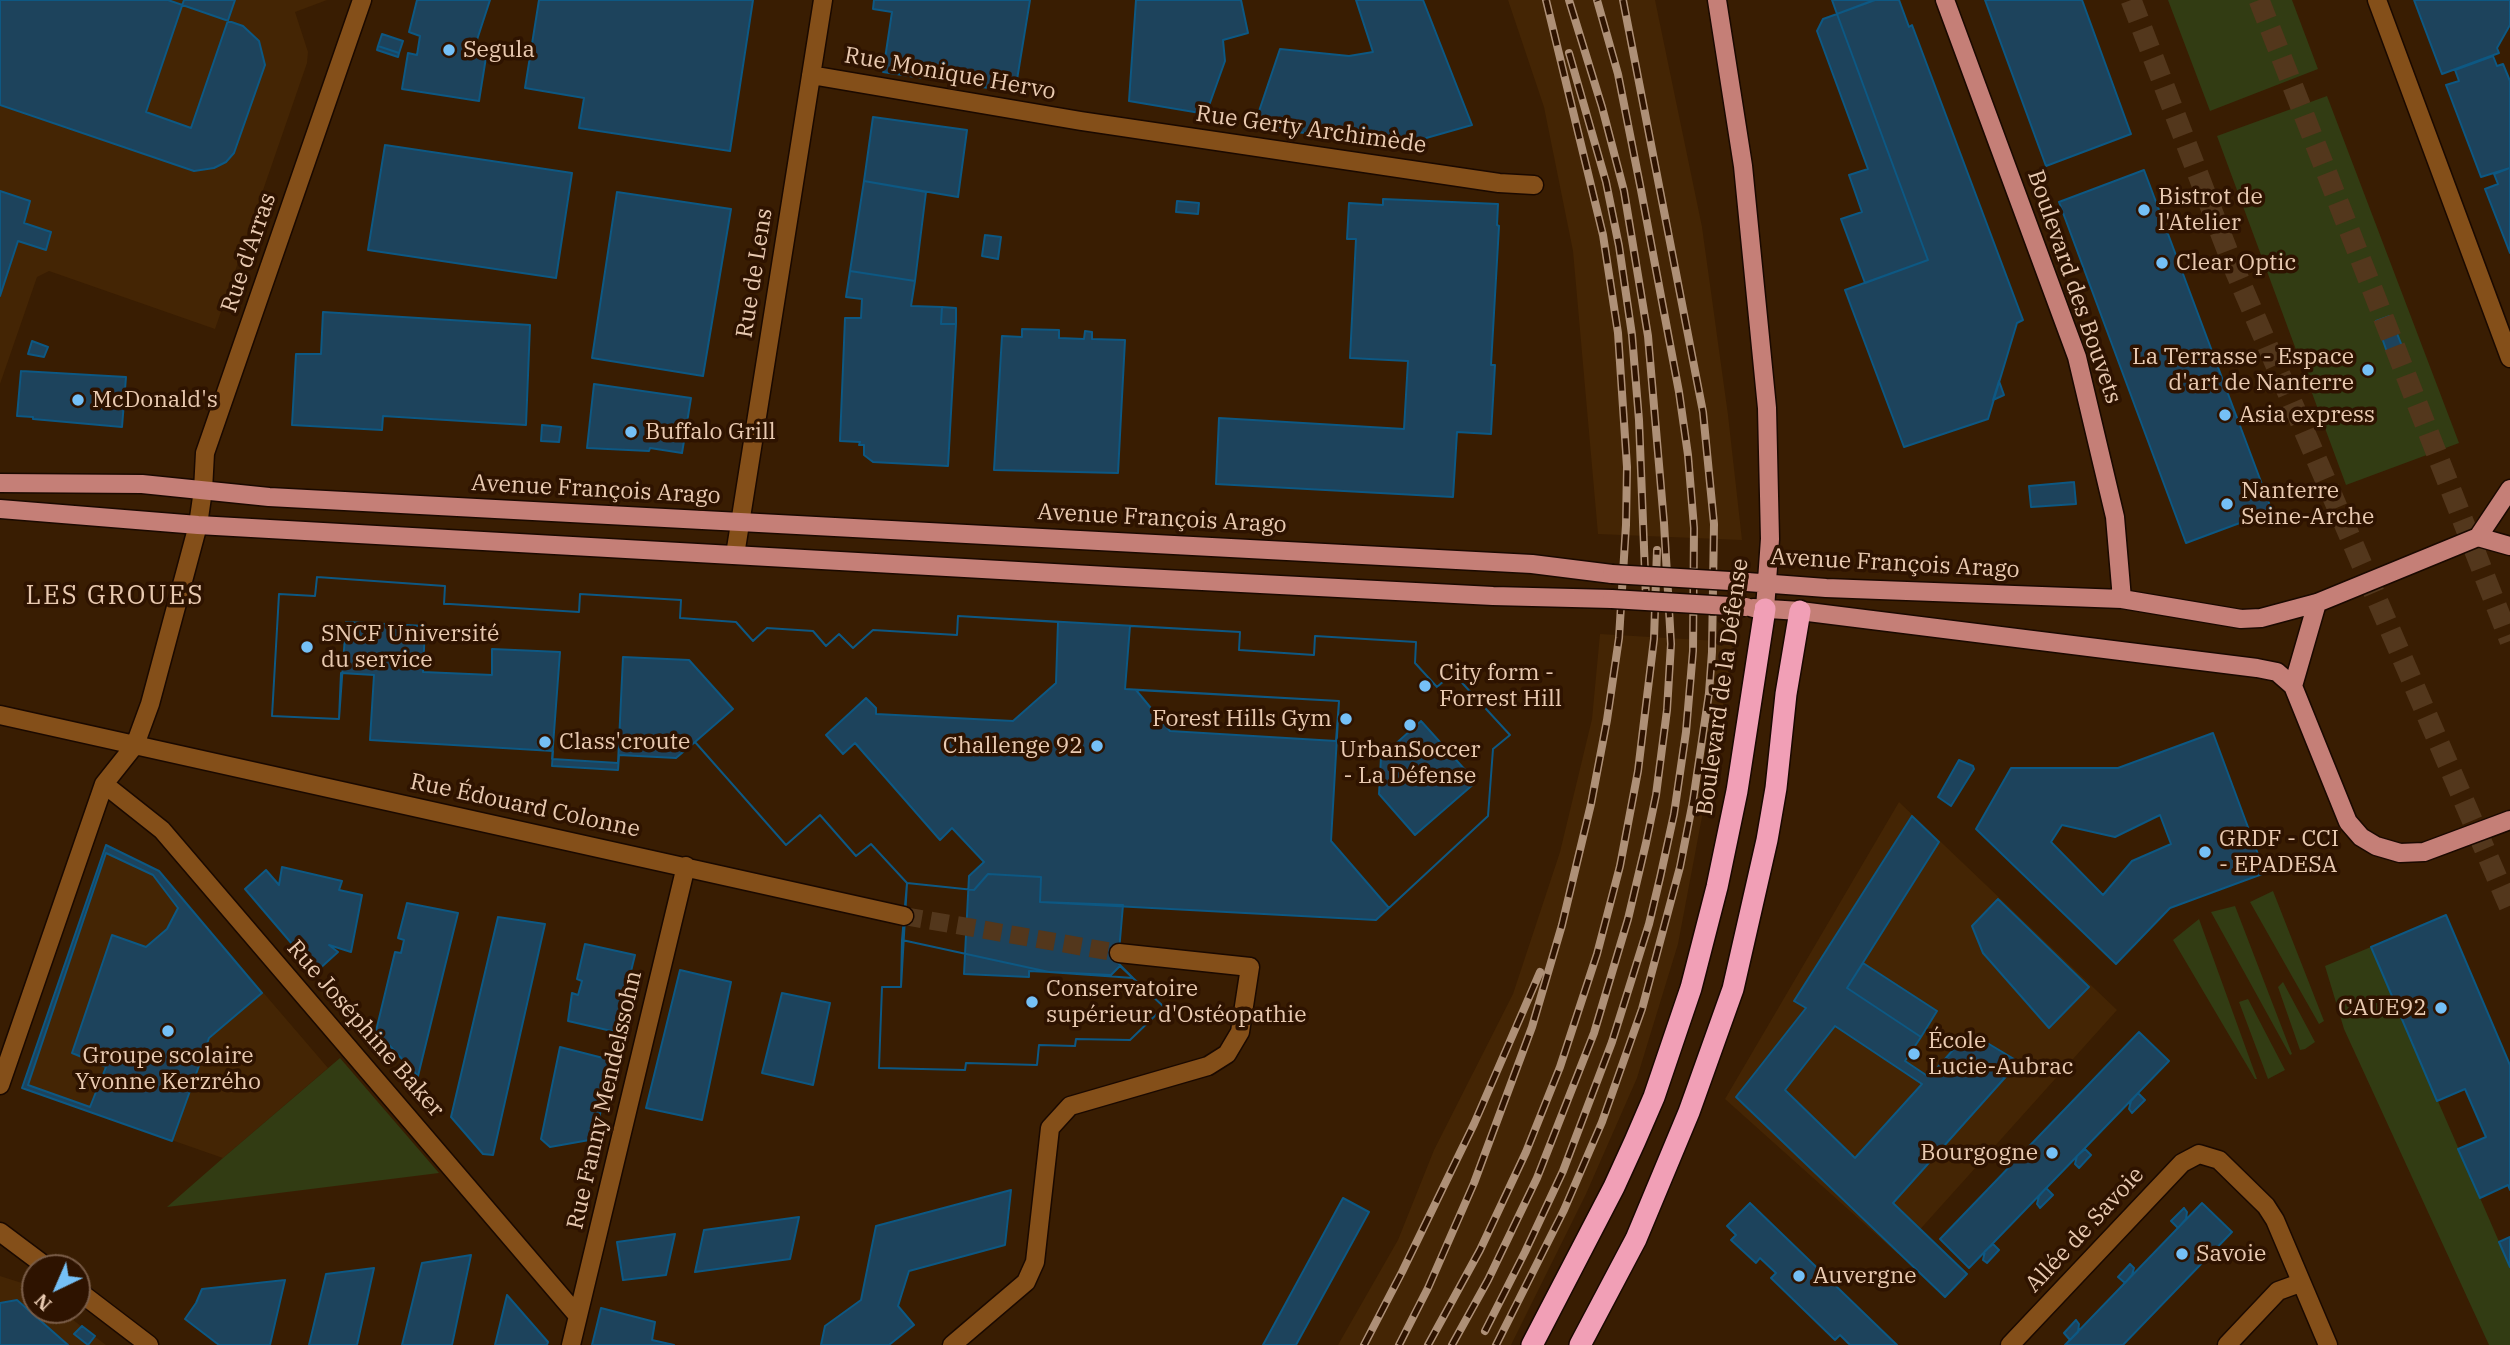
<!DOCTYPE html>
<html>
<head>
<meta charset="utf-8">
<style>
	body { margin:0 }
	#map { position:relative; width:2510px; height:1345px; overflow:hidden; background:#391d02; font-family:"IBM Plex Serif",serif }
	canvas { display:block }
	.north { position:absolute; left:21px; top:1254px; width:70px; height:70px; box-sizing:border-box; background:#2e1300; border:2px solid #795c47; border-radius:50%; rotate:224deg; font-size:19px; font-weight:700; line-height:28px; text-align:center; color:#e9cab1 }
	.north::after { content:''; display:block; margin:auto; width:24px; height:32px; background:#75c0f6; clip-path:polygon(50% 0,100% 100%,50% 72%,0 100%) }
</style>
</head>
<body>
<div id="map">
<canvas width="2510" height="1345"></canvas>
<div class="north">N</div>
</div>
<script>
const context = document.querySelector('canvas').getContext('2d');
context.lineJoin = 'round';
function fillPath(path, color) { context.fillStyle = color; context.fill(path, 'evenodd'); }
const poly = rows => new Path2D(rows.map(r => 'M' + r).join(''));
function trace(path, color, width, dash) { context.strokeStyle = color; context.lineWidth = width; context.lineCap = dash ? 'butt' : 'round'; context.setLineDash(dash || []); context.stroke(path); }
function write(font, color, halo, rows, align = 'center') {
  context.font = font + ' "IBM Plex Serif",serif'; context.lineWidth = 7; context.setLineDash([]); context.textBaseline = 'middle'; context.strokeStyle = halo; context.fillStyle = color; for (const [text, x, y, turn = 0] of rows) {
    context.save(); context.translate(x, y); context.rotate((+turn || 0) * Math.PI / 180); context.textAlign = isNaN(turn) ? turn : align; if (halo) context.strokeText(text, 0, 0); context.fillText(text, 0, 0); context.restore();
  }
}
fillPath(poly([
	[0,0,327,0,295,12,308,52,307,63,215,329,49,271,37,277,0,384],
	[1508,0,1655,0,1702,227,1728,415,1742,540,1598,534,1573,251,1544,107],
	[1600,634,1735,642,1678,944,1637,1078,1586,1194,1511,1345,1338,1345,1398,1240,1434,1150,1513,994,1560,852,1592,719],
	[1899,802,2117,1010,1898,1254,1725,1099],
	[106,845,159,871,328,1068,223,1158,22,1088],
	[0,1276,25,1284,35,1292,35,1310,60,1310,106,1345,0,1345]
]), '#442504');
fillPath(poly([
	[2168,0,2292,0,2318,69,2210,111],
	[2327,96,2459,443,2346,485,2217,136],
	[2273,891,2324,1021,2319,1024,2250,902],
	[2235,906,2292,1054,2290,1055,2211,912],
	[2199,919,2257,1079,2255,1079,2173,940],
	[2371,947,2510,1267,2510,1345,2489,1345,2344,1029,2325,966],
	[2283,982,2315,1042,2305,1049,2300,1050,2278,987],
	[2248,999,2285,1070,2268,1079,2239,1002],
	[340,1058,439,1173,167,1207,223,1158]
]), '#323c13');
const building = poly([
	[0,0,168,0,243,26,259,41,265,65,234,153,226,162,214,168,194,171,0,105,0,0],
	[184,0,235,0,191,128,146,112,184,0],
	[417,0,490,0,474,49,487,51,479,101,402,89,408,53,417,55,420,36,409,32,417,0],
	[539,0,753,0,730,151,579,128,584,98,525,88,539,0],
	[874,0,1030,0,1015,92,883,72,892,12,873,9,874,0],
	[1136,0,1241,0,1248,33,1223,40,1225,61,1206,114,1129,101,1136,0],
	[1356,0,1423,0,1472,125,1398,146,1254,126,1280,49,1349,56,1373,52,1356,0],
	[1832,0,1874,0,1837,14,1832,0],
	[1875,0,1899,0,1909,27,1912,25,2023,320,2017,323,1988,419,1904,447,1845,290,1928,260,1837,14,1875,0],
	[1985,0,2082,0,2131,134,2046,166,1985,0],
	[2414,0,2510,0,2510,25,2497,48,2499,53,2442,74,2414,0],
	[1837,14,1928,260,1865,283,1841,219,1862,212,1849,175,1868,169,1817,31,1823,19,1837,14],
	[382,34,403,41,399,53,378,46,382,34],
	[378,46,399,53,398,57,377,50,378,46],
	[2493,56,2497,66,2503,64,2510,81,2510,168,2481,177,2446,85,2459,81,2455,70,2493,56],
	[873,117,967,130,958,197,864,181,873,117],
	[385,145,572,173,556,278,368,250,385,145],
	[2510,168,2510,253,2485,189,2498,184,2494,174,2510,168],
	[2144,170,2272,511,2186,543,2059,202,2144,170],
	[864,181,926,192,915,281,850,271,864,181],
	[0,191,30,201,24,223,51,232,46,250,18,241,0,296,0,191],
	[617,192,731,209,703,376,592,358,617,192],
	[1383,199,1498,204,1497,225,1499,226,1491,365,1495,365,1491,434,1457,432,1453,497,1216,484,1219,418,1404,429,1408,361,1350,358,1356,239,1347,239,1349,203,1383,205,1383,199],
	[1177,201,1199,203,1198,214,1176,212,1177,201],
	[985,235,1001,237,998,259,982,256,985,235],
	[850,271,915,281,911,306,942,307,941,324,956,324,948,466,873,462,864,455,864,445,859,445,860,442,840,441,845,318,861,318,862,299,846,297,850,271],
	[942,307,956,308,956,324,941,324,942,307],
	[323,312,530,325,526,425,383,416,382,430,292,425,296,354,321,354,323,312],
	[2390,316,2402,346,2387,352,2376,321,2390,316],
	[1022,329,1059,330,1059,338,1084,339,1085,331,1092,332,1092,339,1125,340,1118,473,994,470,1002,336,1022,337,1022,329],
	[32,341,48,347,44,357,28,354,32,341],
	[21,371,126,377,122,427,33,419,33,417,17,416,21,371],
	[1999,381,2004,395,1993,400,1999,381],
	[594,384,691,398,682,453,650,448,649,451,587,448,594,384],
	[542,425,561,427,559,442,541,441,542,425],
	[2074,482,2076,504,2031,507,2029,486,2074,482],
	[317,577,445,586,444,604,450,604,579,612,580,594,681,600,680,618,736,622,753,641,767,628,813,631,826,646,839,634,853,648,873,630,957,635,958,616,1240,632,1239,650,1314,655,1315,636,1416,642,1415,663,1437,687,1453,673,1510,735,1493,749,1488,816,1376,920,1040,902,1041,877,988,874,974,890,907,883,871,844,856,856,820,815,786,845,695,742,676,758,619,755,618,770,552,766,553,751,370,740,374,675,341,673,339,719,272,716,279,594,315,596,317,577],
	[317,577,445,586,444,604,450,604,579,612,580,594,681,600,680,618,736,622,753,641,767,628,813,631,826,646,839,634,853,648,873,630,957,635,958,616,1058,622,1056,683,1013,721,876,714,876,708,866,698,826,735,843,754,855,743,940,840,952,828,984,862,969,876,964,974,1029,977,1029,971,1111,975,1120,966,1164,1007,1130,1040,1076,1039,1075,1046,1039,1045,1037,1065,966,1063,965,1070,879,1068,882,987,901,987,907,883,871,844,856,856,820,815,786,845,695,742,733,709,689,660,623,657,618,763,552,759,560,652,492,649,492,675,423,672,425,626,346,622,339,719,272,716,279,594,315,596,317,577],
	[1130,626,1240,632,1239,650,1314,655,1315,636,1416,642,1415,663,1437,687,1453,673,1510,735,1493,749,1488,816,1389,908,1331,841,1339,701,1125,689,1130,626],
	[1421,721,1476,782,1415,835,1379,794,1381,757,1421,721],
	[1136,690,1339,701,1336,741,1170,731,1136,690],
	[2213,733,2265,873,2170,908,2116,964,1976,829,2011,768,2118,768,2213,733],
	[2160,815,2171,844,2132,861,2103,895,2051,842,2062,825,2115,837,2160,815],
	[1959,760,1973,766,1974,769,1951,806,1938,797,1959,760],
	[1912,816,1939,842,1847,988,1921,1037,1905,1061,1929,1077,1969,1032,2019,1062,1893,1203,1967,1274,1945,1297,1736,1097,1806,1008,1794,1001,1912,816],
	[1835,1026,1922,1084,1855,1158,1785,1090,1835,1026],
	[106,845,159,871,262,993,209,1038,172,1141,22,1088,106,845],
	[106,853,153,875,178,908,167,929,146,947,112,935,72,1053,106,1067,90,1107,28,1085,106,853],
	[282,867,342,881,339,890,362,895,351,952,329,945,338,952,316,972,245,889,266,870,279,885,282,867],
	[988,874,1041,877,1040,902,1123,905,1118,963,1133,978,1049,972,902,940,907,883,974,890,988,874],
	[1998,899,2089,987,2049,1028,1983,953,1972,926,1998,899],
	[407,903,458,913,418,1076,376,1031,395,952,401,953,404,940,398,938,407,903],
	[2446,915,2510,1065,2510,1190,2508,1185,2480,1198,2458,1149,2486,1137,2465,1089,2437,1101,2371,947,2446,915],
	[498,917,545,924,493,1155,483,1154,451,1117,498,917],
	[902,940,1049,972,1133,978,1164,1007,1130,1040,1076,1039,1075,1046,1039,1045,1037,1065,966,1063,965,1070,879,1068,882,987,901,987,902,940],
	[585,944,635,955,616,1032,568,1021,572,993,578,995,582,981,577,979,585,944],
	[1863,963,1937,1011,1921,1037,1847,988,1863,963],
	[680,970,731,982,702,1120,646,1108,680,970],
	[782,993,830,1003,813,1085,762,1073,782,993],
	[2139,1032,2169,1061,1969,1268,1940,1239,2139,1032],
	[560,1047,611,1060,595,1139,550,1147,541,1139,560,1047],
	[2138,1093,2145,1100,2132,1113,2129,1109,2131,1101,2138,1093],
	[2085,1149,2091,1155,2079,1168,2075,1164,2077,1156,2085,1149],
	[2046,1188,2053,1195,2040,1208,2037,1204,2039,1196,2046,1188],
	[1011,1190,1005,1245,909,1271,898,1306,914,1325,889,1345,821,1345,825,1326,861,1300,876,1226,1011,1190],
	[1343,1198,1369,1212,1296,1345,1263,1345,1343,1198],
	[1750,1203,1897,1345,1850,1345,1840,1335,1835,1340,1771,1278,1776,1273,1760,1258,1756,1263,1731,1240,1736,1235,1727,1226,1750,1203],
	[2202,1203,2232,1232,2123,1345,2065,1345,2202,1203],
	[2184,1208,2187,1212,2186,1219,2178,1228,2171,1221,2184,1208],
	[799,1217,790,1259,695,1272,704,1230,799,1217],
	[675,1234,666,1275,623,1280,617,1242,675,1234],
	[2510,1237,2510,1267,2499,1242,2510,1237],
	[1993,1244,1999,1250,1987,1263,1983,1260,1985,1251,1993,1244],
	[471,1255,452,1345,402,1345,422,1263,471,1255],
	[2130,1264,2134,1268,2132,1275,2125,1283,2118,1277,2130,1264],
	[374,1268,357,1345,309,1345,326,1274,374,1268],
	[285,1280,270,1345,219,1345,185,1319,196,1303,202,1289,285,1280],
	[507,1295,548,1342,547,1345,495,1345,507,1295],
	[17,1300,68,1345,0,1345,0,1303,17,1300],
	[601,1308,655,1322,652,1340,674,1345,592,1345,601,1308],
	[2076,1320,2079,1324,2078,1332,2070,1340,2064,1333,2076,1320],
	[82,1326,95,1336,88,1345,74,1334,82,1326]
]);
fillPath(building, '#1d435c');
trace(building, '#0d5883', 2);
trace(poly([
	[904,916,1119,953]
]), '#53371c', 18, [18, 9]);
trace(poly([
	[2131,0,2234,268,2510,908],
	[2259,0,2510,641]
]), '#53371c', 21, [21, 10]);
const minor = poly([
	[2377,0,2510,358],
	[811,75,1081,121,1499,183,1534,185],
	[735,555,823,0],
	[0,715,904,916],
	[104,784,162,830,578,1316],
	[0,1085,104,784,135,745,150,704,198,525,203,490,205,453,362,0],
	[0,1232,48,1268],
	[77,1290,149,1345],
	[571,1345,686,866],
	[952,1345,1026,1282,1035,1262,1050,1128,1070,1106,1208,1066,1227,1054,1240,1032,1250,967,1119,953],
	[2010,1345,2182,1163,2199,1154,2219,1160,2266,1206,2275,1220,2328,1345],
	[2227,1345,2278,1291,2300,1283]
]);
const major = poly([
	[1717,0,1743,166,1767,408,1770,539,1765,609],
	[1945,0,2077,357,2115,517,2122,599],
	[0,483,142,484,269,497,1532,564,1612,574],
	[0,509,198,525,1125,577,1493,596,1612,599],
	[2478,537,2510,489],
	[1747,582,1826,588,2122,599,2241,619,2261,618,2317,603,2478,537,2510,546],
	[2317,603,2293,686,2348,822,2361,837,2376,846,2400,853,2424,852,2510,820],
	[1753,608,1800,611,2257,668,2277,672,2293,686]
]);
const highway = poly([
	[1532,1345,1614,1187,1635,1141,1654,1097,1691,988,1717,887,1737,791,1765,609],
	[1580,1345,1636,1239,1689,1112,1733,989,1767,840,1776,788,1786,694,1800,611]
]);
trace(minor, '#1a0900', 21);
trace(major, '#1a0900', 21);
trace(highway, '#1a0900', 24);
trace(minor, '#844f19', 18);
trace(major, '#c57f77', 18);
trace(highway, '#f19fb6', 21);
const rail = poly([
	[1569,53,1606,182,1619,246,1632,335,1639,420,1646,598],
	[1485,1331,1525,1252,1563,1171,1612,1042,1649,924,1660,878,1674,814,1686,732,1693,651,1694,528,1688,455,1679,392,1641,190,1618,74,1597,0],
	[1364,1345,1402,1272,1474,1124,1540,972],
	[1399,1345,1428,1288,1474,1183,1532,1027,1562,925,1591,804,1607,720,1619,638,1626,525,1627,467,1618,333,1603,235,1546,0],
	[1428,1345,1480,1250,1526,1152,1560,1067,1597,954,1620,866,1638,771,1654,639,1657,550],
	[1452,1345,1488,1280,1537,1178,1594,1033,1628,919,1646,843,1656,795,1667,710,1671,644,1664,523,1648,336,1624,191,1602,107,1569,0],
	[1496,1345,1564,1210,1602,1122,1642,1009,1680,867,1693,801,1709,693,1712,652,1714,524,1703,412,1623,0]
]);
trace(rail, '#ae9077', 8);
trace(rail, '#2e1300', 5, [16]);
const majorBridge = poly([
	[1612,574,1747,582],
	[1612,599,1746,607]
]);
trace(majorBridge, '#1a0900', 21, []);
trace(majorBridge, '#c57f77', 18);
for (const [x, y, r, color] of [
	[449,50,7,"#75c0f6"],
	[2144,210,7,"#75c0f6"],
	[2162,263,7,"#75c0f6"],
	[2368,370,7,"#75c0f6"],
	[78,400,7,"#75c0f6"],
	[2225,415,7,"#75c0f6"],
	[631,432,7,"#75c0f6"],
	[2227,504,7,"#75c0f6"],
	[307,647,7,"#75c0f6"],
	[1425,686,7,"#75c0f6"],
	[1346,719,7,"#75c0f6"],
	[1410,725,7,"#75c0f6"],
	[545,742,7,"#75c0f6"],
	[1097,746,7,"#75c0f6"],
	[2205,852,7,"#75c0f6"],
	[1032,1002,7,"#75c0f6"],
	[2441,1008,7,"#75c0f6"],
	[168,1031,7,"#75c0f6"],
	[1914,1054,7,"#75c0f6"],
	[2052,1153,7,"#75c0f6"],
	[2182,1254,7,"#75c0f6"],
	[1799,1276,7,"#75c0f6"]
]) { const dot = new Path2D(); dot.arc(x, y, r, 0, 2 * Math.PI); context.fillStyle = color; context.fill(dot); trace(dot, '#2e1300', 2.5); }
write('23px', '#e9cab1', '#2e1300', [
	["Segula",463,50],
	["Bistrot de",2158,197],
	["l'Atelier",2158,223],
	["Clear Optic",2176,263],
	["La Terrasse - Espace",2354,357,"right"],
	["d'art de Nanterre",2354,383,"right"],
	["McDonald's",92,400],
	["Asia express",2239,415],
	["Buffalo Grill",645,432],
	["Nanterre",2241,491],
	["Seine-Arche",2241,517],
	["SNCF Université",321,634],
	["du service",321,660],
	["City form -",1439,673],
	["Forrest Hill",1439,699],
	["Forest Hills Gym",1332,719,"right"],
	["Class'croute",559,742],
	["Challenge 92",1083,746,"right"],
	["UrbanSoccer",1410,750,"center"],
	["- La Défense",1410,776,"center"],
	["GRDF - CCI",2219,839],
	["- EPADESA",2219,865],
	["Conservatoire",1046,989],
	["supérieur d'Ostéopathie",1046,1015],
	["CAUE92",2427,1008,"right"],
	["École",1928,1041],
	["Lucie-Aubrac",1928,1067],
	["Groupe scolaire",168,1056,"center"],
	["Yvonne Kerzrého",168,1082,"center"],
	["Bourgogne",2038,1153,"right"],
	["Savoie",2196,1254],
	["Auvergne",1813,1276]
], 'left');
write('23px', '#e9cab1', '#2e1300', [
	["Rue Monique Hervo",950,74,10],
	["Rue Gerty Archimède",1311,130,8],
	["Rue d'Arras",249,253,-71],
	["Rue de Lens",755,273,-81],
	["Boulevard des Bouvets",2074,287,71],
	["Avenue François Arago",596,490,3],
	["Avenue François Arago",1162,519,3],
	["Avenue François Arago",1895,564,3],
	["Boulevard de la Défense",1723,687,-82],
	["Rue Édouard Colonne",525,806,12],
	["Rue Joséphine Baker",365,1029,49],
	["Rue Fanny Mendelssohn",605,1100,-77],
	["Allée de Savoie",2085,1230,-47]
]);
context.letterSpacing = '2px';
write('26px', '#e9cab1', '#2e1300', [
	["LES GROUES",115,596]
]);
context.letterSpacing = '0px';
</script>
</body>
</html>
